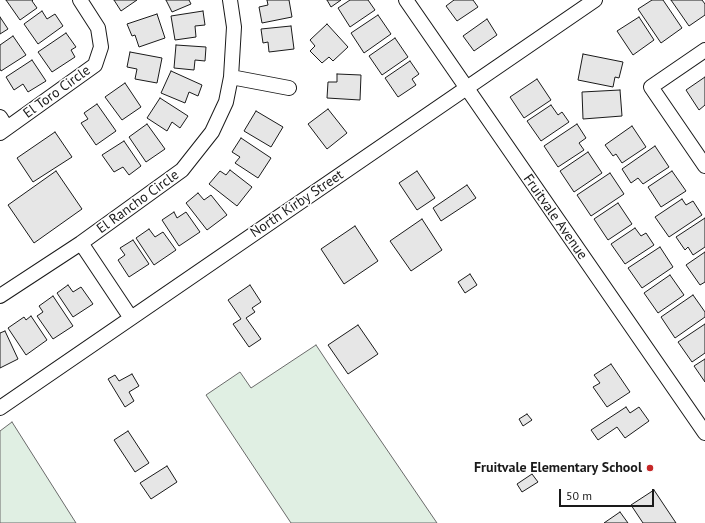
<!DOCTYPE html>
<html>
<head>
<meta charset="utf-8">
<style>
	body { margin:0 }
	#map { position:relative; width:705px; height:523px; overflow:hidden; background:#fff; font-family:"PT Sans",sans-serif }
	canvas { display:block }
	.scale { position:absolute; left:559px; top:489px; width:95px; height:18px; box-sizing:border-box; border:2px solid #1a1a1a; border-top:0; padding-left:5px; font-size:12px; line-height:14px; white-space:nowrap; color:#1a1a1a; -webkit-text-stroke:3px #fff; paint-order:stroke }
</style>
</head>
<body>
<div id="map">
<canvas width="705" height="523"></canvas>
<div class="scale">50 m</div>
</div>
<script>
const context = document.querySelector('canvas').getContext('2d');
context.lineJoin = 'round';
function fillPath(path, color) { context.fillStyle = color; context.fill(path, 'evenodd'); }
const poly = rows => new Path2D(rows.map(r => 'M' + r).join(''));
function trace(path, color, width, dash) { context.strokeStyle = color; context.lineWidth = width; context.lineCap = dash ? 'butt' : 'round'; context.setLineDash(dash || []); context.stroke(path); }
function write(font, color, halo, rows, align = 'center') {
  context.font = font + ' "PT Sans",sans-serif'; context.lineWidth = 3; context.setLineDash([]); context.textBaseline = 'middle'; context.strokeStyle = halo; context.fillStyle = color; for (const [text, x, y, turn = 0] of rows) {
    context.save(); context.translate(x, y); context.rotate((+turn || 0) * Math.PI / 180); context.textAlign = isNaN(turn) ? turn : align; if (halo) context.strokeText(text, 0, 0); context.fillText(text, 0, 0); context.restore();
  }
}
const green = poly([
	[316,345,338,378,437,523,291,523,206,395,240,372,251,388,316,345],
	[12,422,76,523,0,523,0,431,12,422]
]);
fillPath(green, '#e0efe3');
trace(green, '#6a6a6a', 1);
const building = poly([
	[6,0,33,0,32,1,37,8,20,20,6,0],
	[114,0,137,0,121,11,114,0],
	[166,0,189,0,191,4,172,12,166,0],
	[267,0,289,0,292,17,262,23,259,7,268,5,267,0],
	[327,0,341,0,331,7,327,0],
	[350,0,368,0,375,10,350,27,338,8,350,0],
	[454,0,473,0,478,7,457,21,446,6,454,0],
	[652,0,663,0,682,28,661,43,638,9,652,0],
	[671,0,702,0,705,4,705,15,689,26,671,0],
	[42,11,47,19,55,14,63,26,38,44,24,24,42,11],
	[203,11,205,25,195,26,196,37,175,40,171,16,203,11],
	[157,14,165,38,139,47,135,35,132,36,127,24,157,14],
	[378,15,391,34,364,53,351,33,378,15],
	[0,17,8,29,0,34,0,17],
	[639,17,654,40,633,55,617,31,639,17],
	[487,19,497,35,474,51,463,36,487,19],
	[327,24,348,47,333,61,329,57,322,63,310,51,315,46,310,40,327,24],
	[291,26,294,49,269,52,268,42,263,43,261,29,291,26],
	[66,33,76,47,71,50,75,57,52,72,38,52,66,33],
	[13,36,26,55,1,71,0,69,0,45,13,36],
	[395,38,408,57,382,75,369,56,395,38],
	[176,45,206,47,205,61,195,60,194,70,174,68,176,45],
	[130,52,162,58,157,83,135,79,137,69,127,67,130,52],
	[583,54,623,62,619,78,615,77,613,87,578,80,583,54],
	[32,60,46,81,28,92,23,84,14,90,6,77,32,60],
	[410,61,419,74,412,79,416,85,398,97,385,78,410,61],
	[171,71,202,85,198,96,189,92,185,103,161,93,171,71],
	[337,74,361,75,360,100,327,98,328,82,337,82,337,74],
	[705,77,705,105,699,110,686,90,705,77],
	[537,79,551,100,524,118,510,97,537,79],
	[125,83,141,107,122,120,105,97,125,83],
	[620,90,622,116,583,119,582,92,620,90],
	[160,98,188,116,180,128,172,122,167,131,147,118,160,98],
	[97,104,116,131,96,145,81,123,88,119,84,113,97,104],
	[551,105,558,115,562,112,569,122,541,141,527,121,551,105],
	[328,109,347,133,327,149,308,124,328,109],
	[256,111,283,127,271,147,244,131,256,111],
	[147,124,165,149,146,162,129,137,147,124],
	[577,124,586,138,579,143,584,150,558,167,544,146,577,124],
	[632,126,646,147,622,163,616,154,613,156,605,145,632,126],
	[55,132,72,157,33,182,17,158,55,132],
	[241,138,271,158,258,178,235,163,240,157,232,152,241,138],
	[124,141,141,166,129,175,123,167,114,172,102,155,124,141],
	[655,146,669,167,643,184,638,178,631,183,622,169,655,146],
	[588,152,602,173,574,192,560,171,588,152],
	[230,170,252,187,237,206,209,184,220,171,226,175,230,170],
	[56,171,82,209,34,243,8,205,56,171],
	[417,171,435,198,417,210,399,183,417,171],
	[672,171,686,191,661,207,648,187,672,171],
	[610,173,624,194,591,216,577,195,610,173],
	[467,185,476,198,441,221,433,208,467,185],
	[198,193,204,200,211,195,227,215,207,230,186,203,198,193],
	[682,199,686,205,693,201,702,215,669,237,655,217,682,199],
	[618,203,632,224,608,240,594,219,618,203],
	[174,212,177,218,186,212,200,232,179,246,162,220,174,212],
	[705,218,705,247,693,255,688,247,685,250,676,237,705,218],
	[422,219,442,250,411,271,390,241,422,219],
	[355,226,378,261,344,284,321,249,355,226],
	[635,228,641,236,646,233,654,245,625,264,611,244,635,228],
	[149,229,155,237,163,232,176,250,154,265,136,238,149,229],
	[133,240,149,264,129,277,118,260,125,255,120,248,133,240],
	[660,247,673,267,642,288,628,268,660,247],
	[705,252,705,282,700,285,686,265,705,252],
	[470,274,477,285,465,293,458,282,470,274],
	[670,275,684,295,658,313,644,293,670,275],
	[68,285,73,292,81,287,93,304,73,317,57,293,68,285],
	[250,285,261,302,252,308,255,312,246,318,261,339,249,347,233,324,241,319,228,300,250,285],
	[693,295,705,312,705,317,675,338,661,317,693,295],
	[53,296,73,326,53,339,37,316,43,312,39,306,53,296],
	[31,316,47,340,26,355,8,328,24,317,26,320,31,316],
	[705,324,705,353,692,362,678,342,705,324],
	[358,325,378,354,348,374,328,345,358,325],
	[5,331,18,359,0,368,0,333,5,331],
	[705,359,705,382,694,366,705,359],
	[611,364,630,392,607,407,593,387,600,383,594,375,611,364],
	[132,374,139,386,129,392,134,401,125,407,108,379,115,375,119,381,132,374],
	[626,407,630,413,639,407,649,421,625,438,617,427,598,440,591,430,626,407],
	[527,414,532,420,523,426,519,419,527,414],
	[128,431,149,463,135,472,114,440,128,431],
	[167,466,177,482,151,499,140,483,167,466],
	[532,474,538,482,522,492,517,484,532,474],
	[654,490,676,523,643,523,631,505,654,490],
	[620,512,628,523,604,523,620,512]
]);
fillPath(building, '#e6e6e6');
trace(building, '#1a1a1a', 1);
const minor = poly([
	[406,0,705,433],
	[705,50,651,87,705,166],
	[231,77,289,88],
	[0,117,7,128],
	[0,133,95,65,101,47,98,28,80,0],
	[81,243,131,318],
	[0,296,81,243,182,170,212,132,226,102,231,77,234,27,230,0],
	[0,408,595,0]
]);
trace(minor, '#1a1a1a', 16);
trace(minor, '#fff', 14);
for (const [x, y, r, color] of [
	[650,468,4,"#c62828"]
]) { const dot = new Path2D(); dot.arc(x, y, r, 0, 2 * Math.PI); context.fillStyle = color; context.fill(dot); trace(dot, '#fff', 1.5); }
write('14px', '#1a1a1a', '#fff', [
	["El Toro Circle",57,92,-36],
	["El Rancho Circle",138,202,-36],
	["North Kirby Street",297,204,-34],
	["Fruitvale Avenue",555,217,55]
]);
write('bold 14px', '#1a1a1a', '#fff', [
	["Fruitvale Elementary School",642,468]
], 'right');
</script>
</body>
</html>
